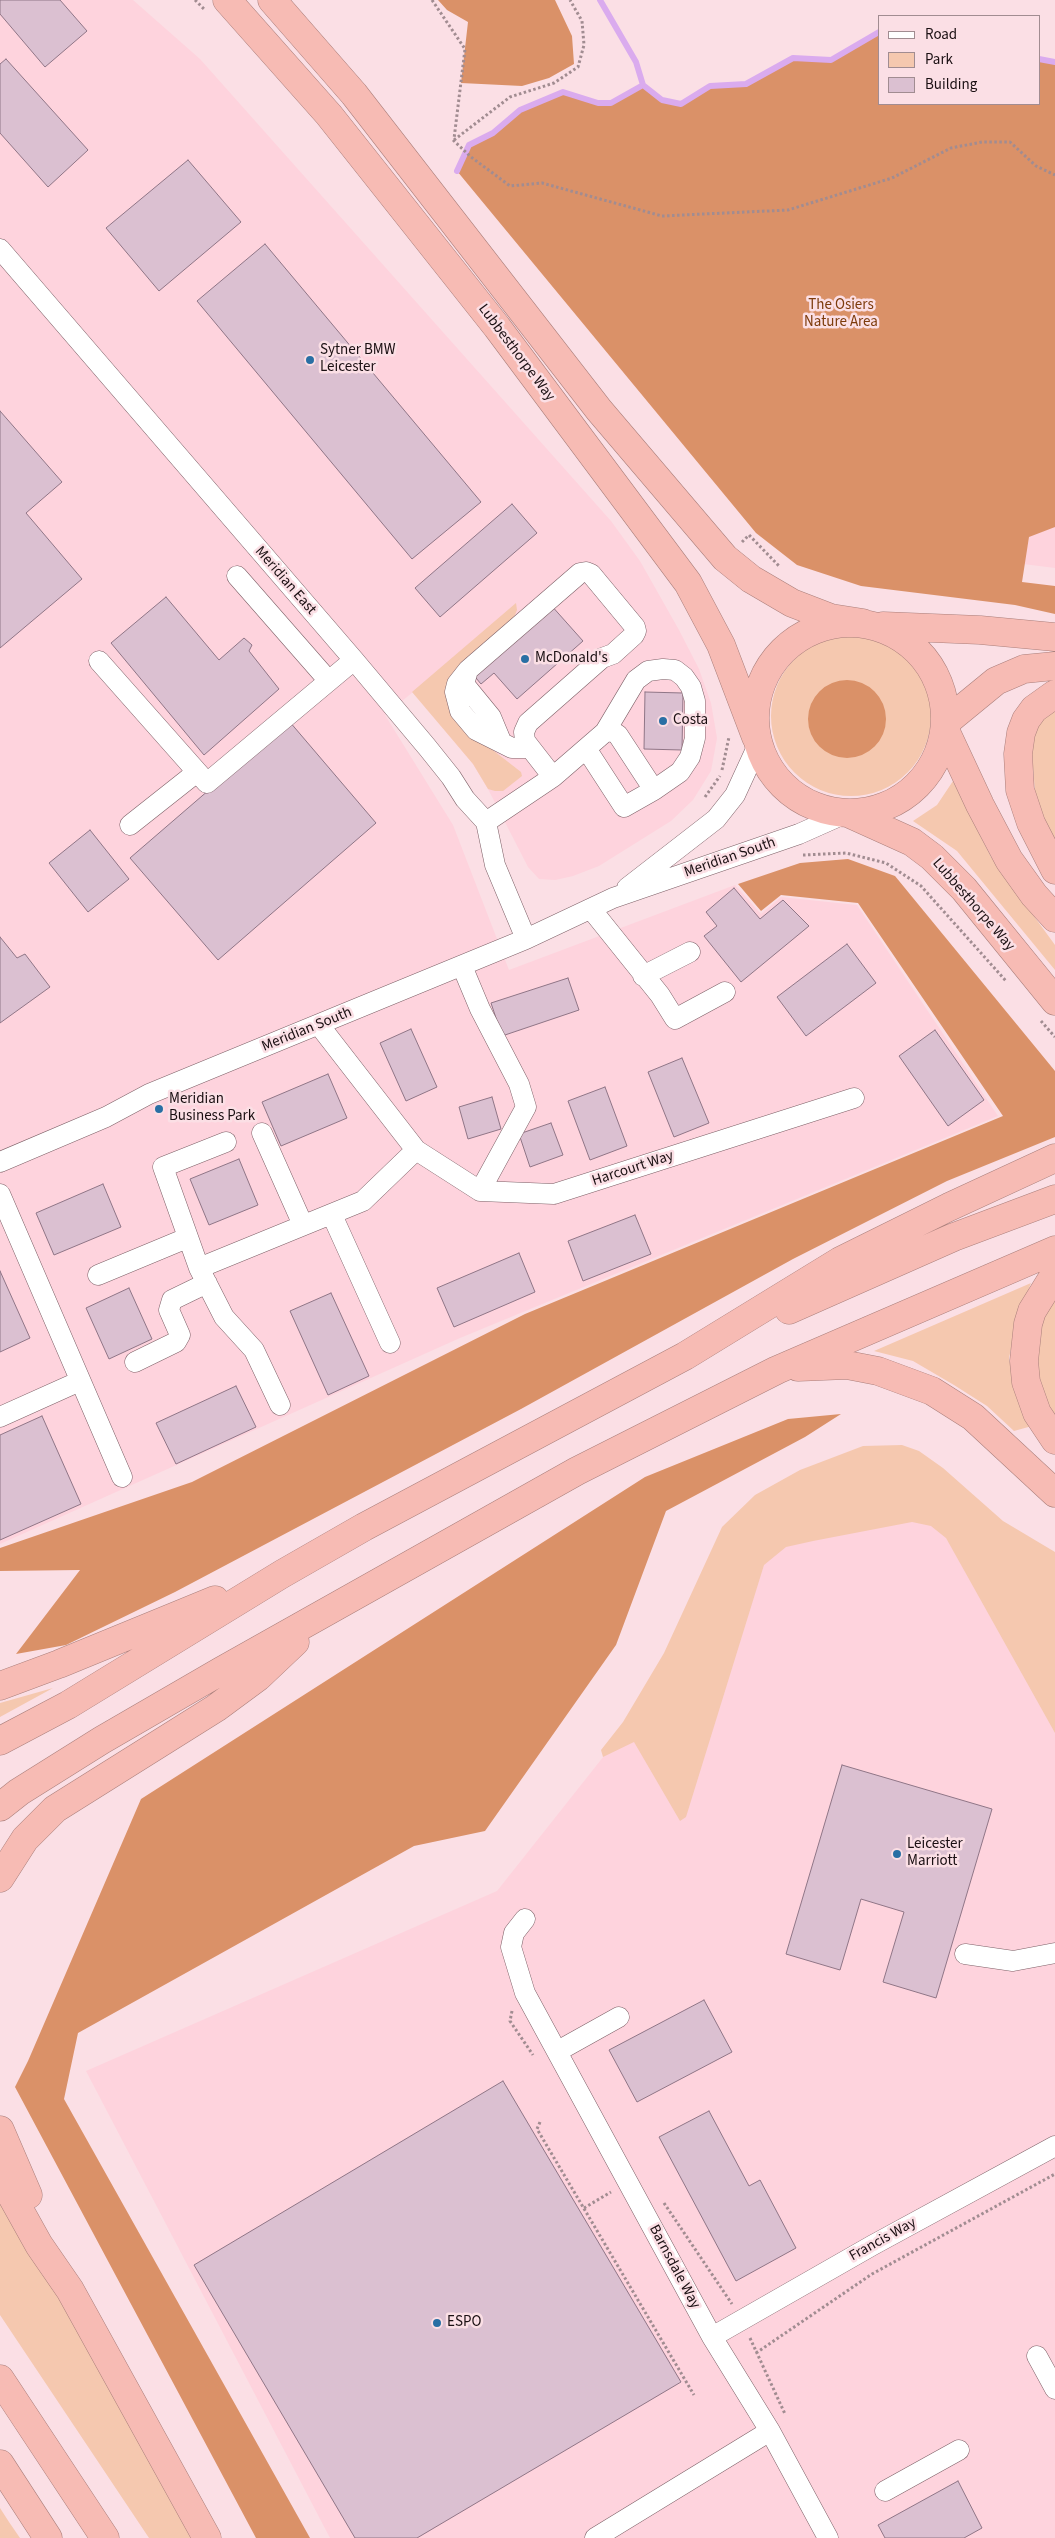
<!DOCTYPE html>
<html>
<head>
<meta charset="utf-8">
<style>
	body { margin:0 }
	#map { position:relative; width:1055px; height:2538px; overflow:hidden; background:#fbdfe5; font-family:"Source Sans 3",sans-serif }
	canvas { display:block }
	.legend { position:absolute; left:878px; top:15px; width:162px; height:90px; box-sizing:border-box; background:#fbdfe5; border:1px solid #a18c91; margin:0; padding:6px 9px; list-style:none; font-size:15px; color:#1a0f12 }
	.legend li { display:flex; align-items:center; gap:10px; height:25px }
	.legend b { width:25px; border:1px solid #a18c91 }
</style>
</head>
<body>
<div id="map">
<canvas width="1055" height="2538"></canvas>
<ul class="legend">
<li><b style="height:6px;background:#fff"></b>Road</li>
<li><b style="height:14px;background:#f5c8af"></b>Park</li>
<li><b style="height:14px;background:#dbc0d1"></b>Building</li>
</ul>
</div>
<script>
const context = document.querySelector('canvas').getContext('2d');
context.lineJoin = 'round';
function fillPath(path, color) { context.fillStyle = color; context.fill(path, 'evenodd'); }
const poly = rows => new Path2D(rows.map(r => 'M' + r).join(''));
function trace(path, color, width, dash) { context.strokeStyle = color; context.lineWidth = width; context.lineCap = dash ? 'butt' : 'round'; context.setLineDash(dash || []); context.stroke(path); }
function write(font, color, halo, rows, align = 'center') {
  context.font = font + ' "Source Sans 3",sans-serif'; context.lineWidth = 5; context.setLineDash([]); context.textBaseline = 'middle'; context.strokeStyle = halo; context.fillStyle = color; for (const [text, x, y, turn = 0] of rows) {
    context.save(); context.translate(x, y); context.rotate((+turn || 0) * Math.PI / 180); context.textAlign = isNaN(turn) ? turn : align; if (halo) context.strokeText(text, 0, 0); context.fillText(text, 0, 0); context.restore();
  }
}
fillPath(poly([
	[0,0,133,0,200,59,611,521,640,561,679,630,699,669,711,703,717,738,711,771,693,800,671,821,599,866,573,876,555,880,539,879,528,867,488,789,473,764,413,692,385,715,453,825,509,970,735,885,761,914,781,897,857,905,998,1116,460,1338,0,1544],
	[1055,429,1055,568,1023,564],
	[931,1510,1055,1707,1055,2538,330,2538,86,2071,497,1891,619,1737,747,1548]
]), '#fed3dd');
fillPath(poly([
	[516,603,517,610,511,625,452,676,476,737,521,772,522,776,517,780,503,791,495,791,488,789,473,764,412,692],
	'771 716a80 80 0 1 1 160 0a80 80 0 1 1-160 0Z',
	[1055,707,1055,845,1037,815,1031,743,1039,723],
	[953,781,991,857,1055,945,1055,970,957,851,913,821,937,805],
	[1031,1283,1018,1317,1009,1358,1016,1396,1032,1426,1014,1431,987,1406,954,1385,913,1361,874,1351],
	[1055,1295,1055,1429,1035,1369,1041,1319],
	[902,1445,919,1451,943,1468,1003,1521,1055,1552,1055,1733,946,1538,931,1526,912,1522,813,1541,786,1547,764,1565,686,1817,680,1821,634,1742,603,1757,601,1750,623,1722,664,1653,722,1527,755,1495,800,1470,863,1446],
	[53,1688,0,1717,0,1703],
	[0,2187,83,2339,191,2538,149,2538,0,2315],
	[0,2508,9,2522,20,2538,0,2538]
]), '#f5c8af');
fillPath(poly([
	[438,0,555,0,572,36,574,64,549,78,522,86,461,83,468,22,447,10],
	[879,32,879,104,1039,104,1039,59,1055,62,1055,527,1029,537,1022,582,1055,586,1055,614,1015,605,861,586,797,565,756,533,457,171,469,145,493,133,520,110,563,92,598,103,611,103,643,85,662,100,681,104,710,86,746,84,793,58,831,60],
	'808 719a39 39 0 1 1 78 0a39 39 0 1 1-78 0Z',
	[848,859,895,876,1055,1071,1055,1137,947,1181,793,1259,521,1409,175,1592,66,1645,16,1654,80,1570,0,1571,0,1548,192,1482,525,1314,1003,1116,858,903,781,895,761,911,738,884,800,863],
	[841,1414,805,1437,666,1511,616,1645,485,1831,414,1846,78,2033,64,2099,310,2538,256,2538,15,2087,28,2061,141,1799,645,1477,788,1419]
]), '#da9168');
trace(poly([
	[600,0,636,62,643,85,662,100,681,104,710,86,746,84,793,58,831,60,879,32],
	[1039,59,1055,62],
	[457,171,469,145,493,133,520,110,563,92,598,103,611,103,643,85]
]), '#daabee', 6);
const building = poly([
	[0,0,60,0,87,31,45,67,0,14,0,0],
	[6,59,88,150,48,187,0,133,0,64,6,59],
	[188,160,241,222,159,291,106,228,188,160],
	[265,244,481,502,412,559,197,301,265,244],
	[0,411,62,482,26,513,82,579,0,648,0,411],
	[512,504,537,533,440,617,415,588,512,504],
	[166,597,219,660,244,638,252,645,249,651,279,689,204,755,111,643,166,597],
	[550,604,583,641,517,699,494,673,481,684,471,672,550,604],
	[645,692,683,693,682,750,644,749,645,692],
	[289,721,376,823,218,960,130,858,289,721],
	[90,830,129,879,88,912,49,863,90,830],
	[734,888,760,919,783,900,809,926,741,982,704,936,717,926,706,912,734,888],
	[0,937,17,958,25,954,50,987,0,1023,0,937],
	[847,944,876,983,806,1036,777,997,847,944],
	[568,978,579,1010,502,1036,491,1003,568,978],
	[411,1029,437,1087,406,1101,380,1043,411,1029],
	[935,1030,984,1100,948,1126,899,1056,935,1030],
	[682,1058,709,1123,674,1137,648,1072,682,1058],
	[328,1074,347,1118,281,1146,262,1102,328,1074],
	[605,1087,627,1146,590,1160,568,1101,605,1087],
	[492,1097,501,1129,468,1139,459,1107,492,1097],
	[551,1123,563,1155,530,1167,519,1134,551,1123],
	[239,1159,258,1205,209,1225,190,1179,239,1159],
	[103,1184,121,1227,54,1255,36,1213,103,1184],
	[635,1215,651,1254,583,1281,568,1241,635,1215],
	[519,1253,535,1292,454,1327,437,1288,519,1253],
	[0,1271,30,1338,0,1352,0,1271],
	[129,1288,152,1339,109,1359,86,1308,129,1288],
	[331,1293,369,1376,328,1395,290,1311,331,1293],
	[236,1386,256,1427,176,1464,156,1423,236,1386],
	[42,1416,81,1504,0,1540,0,1435,42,1416],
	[842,1765,992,1809,936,1998,883,1982,904,1912,861,1899,840,1970,786,1954,842,1765],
	[704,2000,732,2052,637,2102,609,2050,704,2000],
	[503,2081,681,2382,417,2538,355,2538,194,2265,503,2081],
	[709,2111,749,2186,760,2180,796,2248,736,2281,659,2137,709,2111],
	[958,2481,982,2528,964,2538,885,2538,878,2525,958,2481]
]);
fillPath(building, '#dbc0d1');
trace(building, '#907687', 1);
const minor = poly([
	[0,249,354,660,427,747,451,777,465,799,486,822,495,865,526,939],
	[237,576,328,680],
	[99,661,207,783,354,660],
	[468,670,464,684,491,717,501,741],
	[605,732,636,680,648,671,663,669,675,670,684,677,691,687,695,701,695,738,690,757,680,772,654,790],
	[553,777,605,732,612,731,618,735,654,790,624,807,587,750],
	[486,822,553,777,525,741,524,732,528,723,602,658,613,654,634,635,636,631,635,627,591,574,586,572,580,573,468,670,457,684,455,692,460,711,476,730,512,748,529,748],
	[130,825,197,772],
	[627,888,716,819,735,795,758,745],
	[591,909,660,995,675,1019,725,992],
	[462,966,480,1009,519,1084,526,1107,480,1191],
	[643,976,690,952],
	[319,1025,416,1150,480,1191,554,1194,854,1098],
	[262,1133,303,1225],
	[226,1142,163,1167,199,1268,224,1317,254,1350,280,1405],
	[0,1162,106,1117,149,1094,526,939,613,898,799,834,844,814],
	[0,1194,122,1477],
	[332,1215,390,1343],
	[199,1268,363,1201,416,1150],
	[98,1275,187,1238],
	[135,1362,176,1342,180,1335,169,1310,172,1300,207,1283],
	[0,1417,80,1381],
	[525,1919,514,1933,511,1947,525,1993,712,2337,770,2431,828,2538],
	[965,1954,1013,1961,1055,1953],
	[558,2051,619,2017],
	[712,2337,873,2245,1055,2146],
	[1037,2356,1055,2389],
	[885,2491,959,2450],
	[595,2538,770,2431]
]);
const highway = poly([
	[227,0,329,115,497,327,688,583,721,645,756,737],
	[272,0,354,94,599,410,725,558,751,579,792,603,831,618,863,623],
	'755 718a95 95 0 1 1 190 0a95 95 0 1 1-190 0Z',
	[883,626,980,630,1055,637],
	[1055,694,1034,709,1026,720,1021,733,1018,754,1020,790,1031,823,1055,870],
	[946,722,996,681,1024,669,1055,666],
	[945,730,980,805,1009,860,1034,895,1055,918],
	[850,814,912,842,932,857,964,889,1055,1001],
	[1055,1274,1032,1311,1028,1324,1024,1361,1026,1382,1037,1413,1055,1440],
	[789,1310,954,1237,1055,1199],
	[798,1367,847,1365,878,1371,932,1391,973,1417,1055,1493],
	[0,1686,59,1664,215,1600],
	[0,1741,68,1705,282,1574,364,1527,685,1356,840,1261,949,1207,1055,1158],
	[0,1807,19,1792,102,1740,221,1671,577,1471,777,1370,1055,1250],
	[0,1878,25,1839,55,1809,216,1708,258,1677,295,1642],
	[0,2130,28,2195],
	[0,2175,39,2245,70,2290,207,2538],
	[0,2379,105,2538],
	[0,2464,48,2538]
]);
trace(minor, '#7d6067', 21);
trace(highway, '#aa7f7b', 29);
trace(poly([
	[195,0,205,10],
	[432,0,465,49,454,139],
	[453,140,471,157,510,186,542,183,662,216,788,210,892,178,951,148,982,142,1010,142,1036,166,1055,175],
	[454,140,510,97,554,83,578,67,584,45,582,21,570,0],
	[742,542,749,535,779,566],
	[722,770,729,737],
	[705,797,720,776],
	[803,855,846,853,886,863,921,886,1006,981],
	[1041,1021,1055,1037],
	[512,2011,510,2021,533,2055],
	[540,2122,537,2129,694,2395],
	[664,2203,732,2304],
	[584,2208,611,2192],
	[750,2338,785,2414],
	[756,2353,872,2274,1055,2174]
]), '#a18c91', 3, [2.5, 2.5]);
trace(minor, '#fff', 20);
trace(highway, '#f7bbb4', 28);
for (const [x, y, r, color] of [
	[310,360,5,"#296fa4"],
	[525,659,5,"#296fa4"],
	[663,721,5,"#296fa4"],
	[159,1109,5,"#296fa4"],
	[897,1854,5,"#296fa4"],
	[437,2323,5,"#296fa4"]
]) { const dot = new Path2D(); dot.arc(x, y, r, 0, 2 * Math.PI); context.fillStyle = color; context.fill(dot); trace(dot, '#fbdfe5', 2); }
write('15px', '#7d3b0b', '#fbdfe5', [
	["The Osiers",841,306],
	["Nature Area",841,323]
]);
write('15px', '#1a0f12', '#fbdfe5', [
	["Sytner BMW",320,351],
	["Leicester",320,368],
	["McDonald's",535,659],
	["Costa",673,721],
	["Meridian",169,1100],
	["Business Park",169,1117],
	["Leicester",907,1845],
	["Marriott",907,1862],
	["ESPO",447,2323]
], 'left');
write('15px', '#1a0f12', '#fbdfe5', [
	["Lubbesthorpe Way",516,353,53],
	["Meridian East",285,581,49],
	["Meridian South",730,858,-19],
	["Lubbesthorpe Way",973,905,49],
	["Meridian South",307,1030,-22],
	["Harcourt Way",633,1169,-18],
	["Francis Way",883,2240,-29],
	["Barnsdale Way",674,2267,62]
]);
</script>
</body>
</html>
